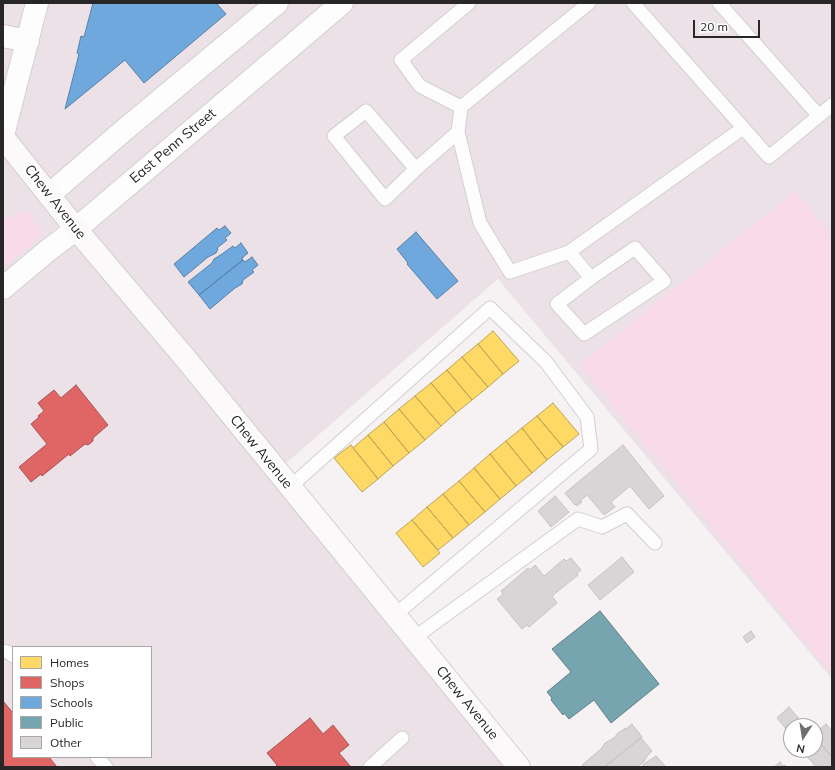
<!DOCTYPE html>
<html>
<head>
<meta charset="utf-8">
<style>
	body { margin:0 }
	#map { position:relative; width:835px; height:770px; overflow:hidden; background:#f6f1f3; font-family:Mulish,sans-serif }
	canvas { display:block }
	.frame { position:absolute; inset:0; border:4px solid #282627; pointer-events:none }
	.legend { position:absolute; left:12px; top:646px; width:140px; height:112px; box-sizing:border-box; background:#fff; border:1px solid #a9a8a9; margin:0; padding:5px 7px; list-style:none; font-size:12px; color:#282627 }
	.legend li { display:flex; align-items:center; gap:8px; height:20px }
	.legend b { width:20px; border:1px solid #a9a8a9 }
	.north { position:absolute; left:783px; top:718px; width:40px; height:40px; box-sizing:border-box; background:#fff; border:1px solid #a9a8a9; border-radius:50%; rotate:192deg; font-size:11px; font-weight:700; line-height:16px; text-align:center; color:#282627 }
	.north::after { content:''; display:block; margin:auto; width:14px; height:18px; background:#706d6e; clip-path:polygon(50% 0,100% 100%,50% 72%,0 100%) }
	.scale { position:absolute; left:693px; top:20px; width:67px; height:18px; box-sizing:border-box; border:2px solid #282627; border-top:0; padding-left:5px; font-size:12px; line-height:14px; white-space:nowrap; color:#282627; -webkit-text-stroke:3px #fff; paint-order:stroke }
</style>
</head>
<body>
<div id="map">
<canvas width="835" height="770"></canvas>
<div class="frame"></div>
<ul class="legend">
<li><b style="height:11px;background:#ffd966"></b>Homes</li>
<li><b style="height:11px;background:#e06666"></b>Shops</li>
<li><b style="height:11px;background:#6fa8dc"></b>Schools</li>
<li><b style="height:11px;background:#76a5af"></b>Public</li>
<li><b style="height:11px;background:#d9d5d6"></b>Other</li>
</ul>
<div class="north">N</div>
<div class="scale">20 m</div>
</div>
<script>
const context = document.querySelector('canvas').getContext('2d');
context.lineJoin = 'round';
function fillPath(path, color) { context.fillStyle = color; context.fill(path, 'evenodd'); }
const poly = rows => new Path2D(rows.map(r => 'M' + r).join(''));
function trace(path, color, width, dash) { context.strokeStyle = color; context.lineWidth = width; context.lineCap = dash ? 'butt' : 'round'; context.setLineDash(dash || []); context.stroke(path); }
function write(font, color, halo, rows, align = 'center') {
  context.font = font + ' Mulish,sans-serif'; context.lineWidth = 4; context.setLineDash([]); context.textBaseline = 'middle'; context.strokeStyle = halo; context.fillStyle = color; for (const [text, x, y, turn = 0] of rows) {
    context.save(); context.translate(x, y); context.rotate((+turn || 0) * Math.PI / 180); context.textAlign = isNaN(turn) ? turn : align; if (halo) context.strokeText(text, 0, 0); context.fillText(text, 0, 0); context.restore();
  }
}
fillPath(poly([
	[3,3,832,3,832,679,498,279,277,471,520,767,3,767],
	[13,647,151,647,151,757,13,757]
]), '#ebe1e6');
fillPath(poly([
	[795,191,832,236,832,675,580,365],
	[28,211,43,235,3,268,3,219]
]), '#f8dae8');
const homes = poly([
	[493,331,519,361,503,374,478,344,493,331],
	[478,344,503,374,488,387,462,357,478,344],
	[462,357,488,387,472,400,447,370,462,357],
	[447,370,472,400,456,413,431,383,447,370],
	[431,383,456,413,441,426,415,396,431,383],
	[415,396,441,426,425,440,399,409,415,396],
	[553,403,579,434,563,447,537,416,553,403],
	[399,409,425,440,409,453,384,422,399,409],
	[537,416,563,447,547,460,522,428,537,416],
	[384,422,409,453,393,466,368,435,384,422],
	[522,428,547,460,532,473,506,441,522,428],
	[368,435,393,466,378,479,353,448,368,435],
	[506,441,532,473,516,486,490,454,506,441],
	[351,445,378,479,362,492,334,458,351,445],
	[490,454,516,486,500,499,474,468,490,454],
	[474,468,500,499,485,512,459,481,474,468],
	[459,481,485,512,469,525,443,494,459,481],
	[443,494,469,525,453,538,427,507,443,494],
	[427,507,453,538,438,550,412,520,427,507],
	[412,520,440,553,423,567,396,533,412,520]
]);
fillPath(homes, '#ffd966');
trace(homes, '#bea353', 1);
const shops = poly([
	[76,385,108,425,93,438,93,441,88,445,85,444,70,456,69,454,42,476,41,474,31,482,19,467,47,444,31,424,39,417,38,416,44,411,38,403,54,390,61,398,76,385],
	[3,701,13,713,13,757,49,757,57,767,3,767,3,701],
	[310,718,323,734,333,725,349,745,339,753,351,767,275,767,277,765,267,753,310,718]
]);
fillPath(shops, '#e06666');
trace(shops, '#a95353', 1);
const schools = poly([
	[93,3,216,3,226,14,144,83,125,60,65,109,79,54,77,53,81,36,84,37,93,3],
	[225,226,231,233,225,238,227,240,217,248,218,249,216,253,208,257,184,277,174,264,217,228,219,230,225,226],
	[416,232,458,281,437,299,407,264,408,263,397,249,416,232],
	[241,243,248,253,242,258,243,260,199,295,188,282,212,263,214,259,222,254,233,246,235,248,241,243],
	[252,257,258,265,252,270,254,272,243,280,242,284,235,288,210,309,199,295,243,260,245,262,252,257]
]);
fillPath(schools, '#6fa8dc');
trace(schools, '#5a81a6', 1);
const public = poly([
	[600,611,659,684,611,723,594,700,569,719,564,713,563,715,551,700,552,698,547,692,571,672,552,649,600,611]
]);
fillPath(public, '#76a5af');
trace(public, '#5f7f86', 1);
const building = poly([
	[623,445,664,496,649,509,630,486,611,502,615,507,604,515,587,495,580,501,582,502,577,506,576,504,575,505,565,493,623,445],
	[555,496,569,512,551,527,538,511,555,496],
	[622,557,634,572,600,600,588,585,622,557],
	[571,558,581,570,577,573,578,575,552,596,557,603,529,627,527,625,522,629,497,599,503,594,501,591,528,568,530,570,535,565,544,576,564,559,566,561,571,558],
	[751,631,755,637,747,643,743,637,751,631],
	[789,707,805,726,791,726,791,735,777,718,789,707],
	[632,724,642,737,604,767,584,767,582,765,602,748,605,743,614,738,618,733,626,728,626,729,632,724],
	[826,724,832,731,832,757,815,737,815,733,826,724],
	[815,737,832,757,832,767,815,767,813,763,807,757,803,751,804,750,815,750,815,737],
	[641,738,652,751,648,755,643,763,635,767,604,767,641,738],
	[656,756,666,767,642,767,644,764,656,756],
	[780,762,783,766,785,765,786,767,774,767,780,762]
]);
fillPath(building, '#d9d5d6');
trace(building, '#c6c2c4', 1);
const lane = poly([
	[633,3,769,157,832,105],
	[719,3,819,116],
	[461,107,420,86,401,60,469,3],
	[416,169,385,199,334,136,366,111,416,169,458,132],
	[569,252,510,272,480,223,458,132,461,107,589,3],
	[591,278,635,248,664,281,584,334,557,304,591,278,569,252,743,128],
	[290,487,490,308,546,362,587,417,591,449,395,615],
	[414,638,578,519,602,527,627,514,655,543],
	[3,651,10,653,13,656],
	[97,757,106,767],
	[370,767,402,738]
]);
const street = poly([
	[3,36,28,41],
	[3,135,37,3],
	[49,195,123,131,277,3],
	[3,288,46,252,76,229,342,3]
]);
const secondary = poly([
	[3,137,76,229,186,359,519,767]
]);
trace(lane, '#d3cfd1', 15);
trace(street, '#d3cfd1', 24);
trace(secondary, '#d3cfd1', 24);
trace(lane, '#fefdfd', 13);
trace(street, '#fefdfd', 22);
trace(secondary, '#fbf9fa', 22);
write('14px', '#282627', '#fff', [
	["East Penn Street",173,146,-40],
	["Chew Avenue",55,202,52],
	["Chew Avenue",261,452,51],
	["Chew Avenue",467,703,51]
]);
</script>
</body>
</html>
